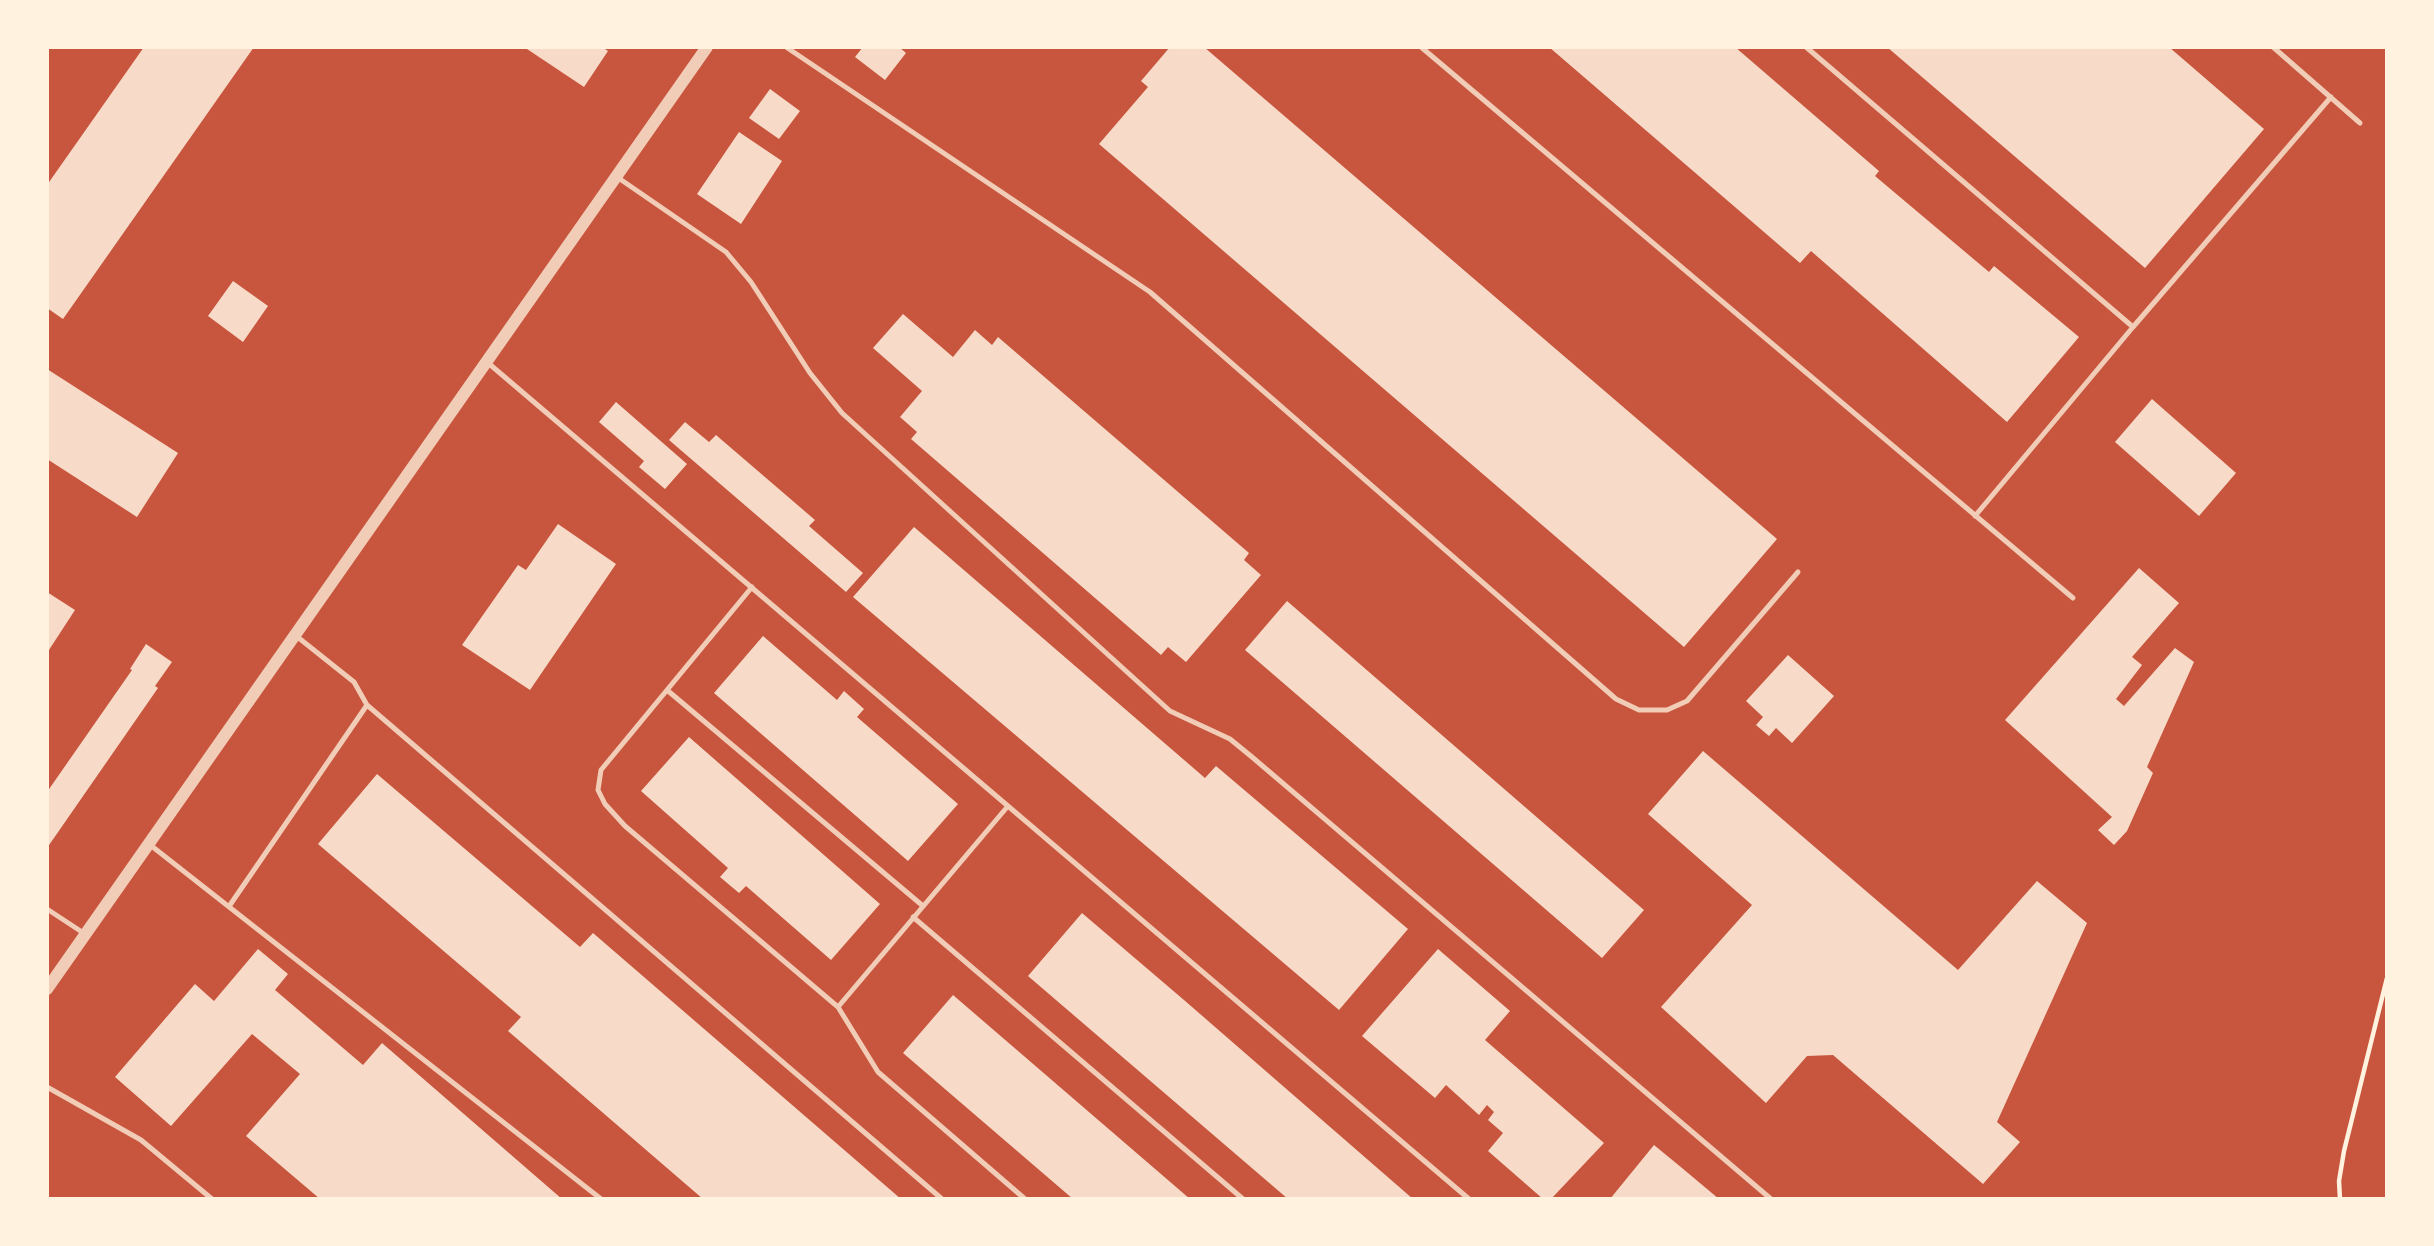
<!DOCTYPE html>
<html>
<head>
<meta charset="utf-8">
<style>
	body { margin:0 }
	#map { position:relative; width:2434px; height:1246px; overflow:hidden; background:#c8553d; font-family:Poppins,sans-serif }
	canvas { display:block }
	.frame { position:absolute; inset:0; border:49px solid #fff3e0; pointer-events:none }
</style>
</head>
<body>
<div id="map">
<canvas width="2434" height="1246"></canvas>
<div class="frame"></div>
</div>
<script>
const context = document.querySelector('canvas').getContext('2d');
context.lineJoin = 'round';
function fillPath(path, color) { context.fillStyle = color; context.fill(path, 'evenodd'); }
const poly = rows => new Path2D(rows.map(r => 'M' + r).join(''));
function trace(path, color, width, dash) { context.strokeStyle = color; context.lineWidth = width; context.lineCap = dash ? 'butt' : 'round'; context.setLineDash(dash || []); context.stroke(path); }
fillPath(poly([
	[144,47,254,47,63,319,47,308,47,185],
	[524,47,602,47,608,51,584,87],
	[863,47,899,47,906,53,885,80,855,57],
	[1170,47,1204,47,1777,539,1684,647,1099,144,1148,87,1141,81],
	[1549,47,1735,47,1879,171,1875,176,1989,272,1994,266,2079,337,2007,422,1811,251,1800,263],
	[1887,47,2169,47,2264,129,2145,268],
	[770,89,800,111,779,139,749,118],
	[739,132,782,161,741,224,697,194],
	[233,281,268,306,243,342,208,316],
	[903,314,953,357,975,330,992,345,998,337,1249,553,1244,560,1261,575,1186,662,1168,647,1161,655,911,439,917,432,900,417,922,391,873,348],
	[47,369,178,453,137,517,47,459],
	[2152,399,2236,473,2199,516,2115,442],
	[616,402,687,464,665,489,639,467,644,461,599,422],
	[685,422,709,442,716,435,815,520,809,526,863,573,846,592,669,440],
	[558,524,616,564,530,690,462,645,518,565,526,570],
	[914,527,1205,778,1216,766,1408,929,1339,1010,853,597],
	[2139,568,2179,603,2132,657,2142,665,2116,699,2124,706,2175,648,2194,662,2147,767,2153,773,2127,831,2114,845,2098,830,2112,817,2005,720],
	[47,592,75,610,47,653],
	[1287,601,1644,910,1602,958,1245,650],
	[763,636,837,700,844,691,864,709,857,717,958,804,908,861,714,693],
	[146,644,172,662,155,686,158,688,47,848,47,792,132,670,130,669],
	[1788,655,1834,696,1792,743,1776,728,1769,736,1756,725,1763,717,1746,701],
	[689,737,880,904,831,960,746,886,739,893,720,877,728,868,641,791],
	[1703,751,1958,970,2037,881,2087,923,1997,1122,2020,1142,1983,1184,1833,1055,1807,1056,1766,1103,1661,1007,1752,905,1648,814],
	[377,774,580,947,593,933,901,1199,703,1199,508,1031,521,1017,318,844],
	[1082,913,1184,1000,1413,1199,1288,1199,1028,976],
	[258,949,288,974,275,990,363,1065,382,1043,562,1199,320,1199,246,1136,300,1074,252,1034,171,1126,115,1077,195,984,214,1001],
	[1438,949,1510,1011,1485,1040,1604,1143,1551,1199,1543,1199,1488,1151,1503,1133,1488,1120,1494,1112,1487,1105,1479,1115,1446,1085,1435,1098,1362,1036],
	[953,995,1190,1199,1073,1199,903,1053],
	[1654,1145,1682,1168,1719,1199,1610,1199]
]), '#f7dbc8');
trace(poly([
	[2340,1199,2339,1181,2344,1151,2387,978]
]), '#fff3e0', 4.5);
trace(poly([
	[786,47,1150,292,1616,699,1639,710,1667,710,1687,701,1798,572],
	[1421,47,2073,598],
	[1806,47,2133,327,2331,97],
	[2273,47,2360,123],
	[617,177,726,252,751,282,810,373,842,413,1170,711,1230,739,1252,757,1771,1199],
	[487,362,1469,1199],
	[1975,516,2133,327],
	[752,587,601,770,598,790,605,804,625,826,838,1007,878,1072,1025,1199],
	[295,635,354,682,367,705,942,1199],
	[667,690,923,906],
	[149,844,601,1199],
	[230,905,367,705],
	[47,909,85,934],
	[913,917,1243,1199],
	[838,1007,1008,806],
	[47,1087,141,1140,212,1199]
]), '#f1ccb7', 5);
trace(poly([
	[47,989,707,47]
]), '#f1ccb7', 12);
</script>
</body>
</html>
